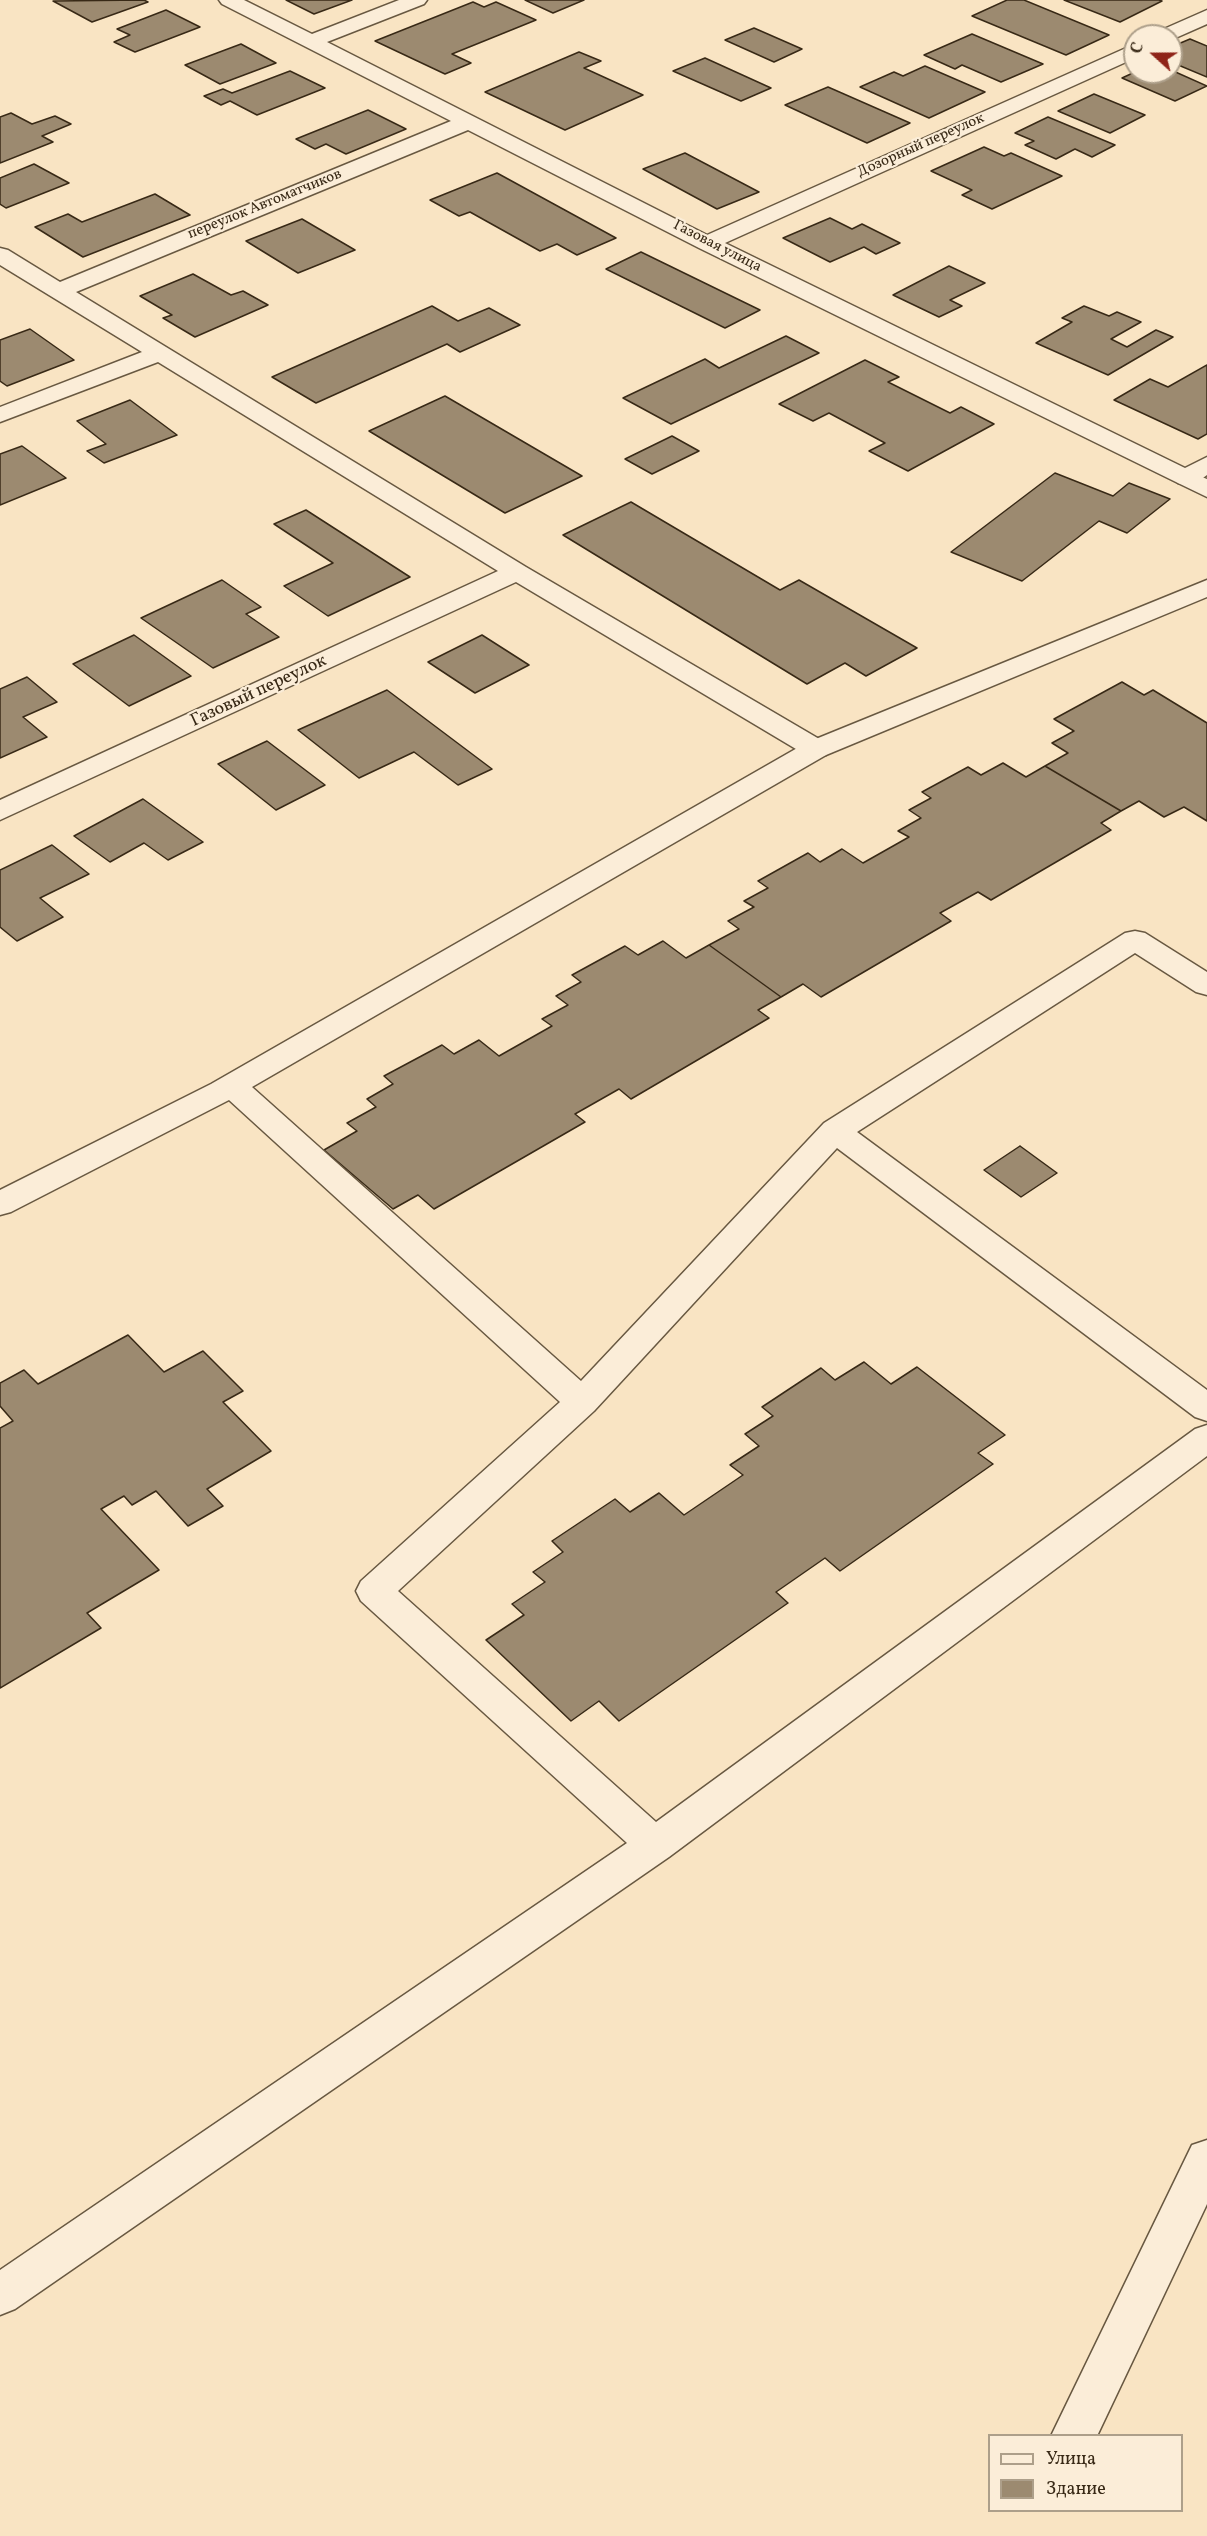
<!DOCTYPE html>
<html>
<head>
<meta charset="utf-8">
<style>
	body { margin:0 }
	#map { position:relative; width:1207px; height:2536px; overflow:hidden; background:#f9e4c3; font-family:Vollkorn,serif }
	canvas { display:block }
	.legend { position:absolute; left:988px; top:2434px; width:195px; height:78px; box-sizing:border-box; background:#fbedd8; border:2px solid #ad9f8a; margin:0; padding:8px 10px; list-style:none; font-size:18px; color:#382916 }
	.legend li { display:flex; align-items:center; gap:12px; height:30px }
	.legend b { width:30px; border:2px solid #ad9f8a }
	.north { position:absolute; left:1123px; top:24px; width:60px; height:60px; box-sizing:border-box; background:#fbedd8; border:2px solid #ad9f8a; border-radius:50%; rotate:291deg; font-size:16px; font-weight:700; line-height:24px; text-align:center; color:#382916 }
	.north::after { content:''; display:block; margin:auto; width:21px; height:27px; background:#8f2418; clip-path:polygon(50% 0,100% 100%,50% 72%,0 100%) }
</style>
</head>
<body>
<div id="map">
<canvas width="1207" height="2536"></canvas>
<ul class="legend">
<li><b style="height:8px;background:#fbedd8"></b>Улица</li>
<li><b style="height:16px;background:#9c8a70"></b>Здание</li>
</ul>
<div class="north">С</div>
</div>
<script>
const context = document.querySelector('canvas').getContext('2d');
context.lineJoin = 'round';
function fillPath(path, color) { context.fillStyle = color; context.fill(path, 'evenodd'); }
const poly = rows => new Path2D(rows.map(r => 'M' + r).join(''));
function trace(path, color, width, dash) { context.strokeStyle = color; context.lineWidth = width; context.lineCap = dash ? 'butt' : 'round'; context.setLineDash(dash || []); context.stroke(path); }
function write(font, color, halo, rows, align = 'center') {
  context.font = font + ' Vollkorn,serif'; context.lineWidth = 4.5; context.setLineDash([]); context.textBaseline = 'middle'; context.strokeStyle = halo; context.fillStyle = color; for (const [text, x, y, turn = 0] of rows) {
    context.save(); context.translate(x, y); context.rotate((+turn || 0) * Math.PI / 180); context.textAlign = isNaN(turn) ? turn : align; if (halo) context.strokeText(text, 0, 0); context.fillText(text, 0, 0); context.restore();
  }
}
const building = poly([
	[144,0,148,2,92,22,53,1,144,0],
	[286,0,352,0,314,14,286,0],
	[525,0,584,0,553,13,525,0],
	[1007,0,1024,0,1109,35,1066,55,972,16,1007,0],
	[1064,0,1159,0,1162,1,1120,22,1064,0],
	[473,2,484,7,496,2,536,20,452,54,471,63,445,74,375,41,473,2],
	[166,10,200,27,135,52,114,42,130,35,117,29,166,10],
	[754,28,802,49,774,62,725,40,754,28],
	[972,34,1043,64,1001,82,962,65,955,69,924,55,972,34],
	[1190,39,1207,46,1207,77,1171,62,1171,47,1190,39],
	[241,44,276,63,220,84,185,65,241,44],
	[579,52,601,61,584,68,643,95,565,130,485,92,579,52],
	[705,58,771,88,741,101,673,71,705,58],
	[925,66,985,92,929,118,860,87,894,72,903,76,925,66],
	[1171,70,1207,86,1175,101,1122,78,1135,72,1171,72,1171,70],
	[290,71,325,88,257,115,230,101,221,105,204,96,223,89,232,93,290,71],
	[828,87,910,123,867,143,785,105,828,87],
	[1094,94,1145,115,1110,133,1058,111,1094,94],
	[368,110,406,129,346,154,326,144,315,149,296,139,368,110],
	[11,113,32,124,55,116,71,124,42,136,53,142,0,163,0,117,11,113],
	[1048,117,1115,145,1092,157,1075,149,1056,159,1025,145,1034,141,1015,133,1048,117],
	[984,147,1004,156,1011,153,1062,176,992,209,962,195,972,190,931,171,984,147],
	[685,153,759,192,717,209,643,169,685,153],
	[34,164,69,183,6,208,0,204,0,178,34,164],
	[497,173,616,238,577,255,557,244,540,251,470,212,459,216,430,200,497,173],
	[155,194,190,215,83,257,35,227,68,214,82,222,155,194],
	[830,218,852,229,862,224,900,243,876,254,864,247,830,262,783,238,830,218],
	[302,219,355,250,298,273,246,241,302,219],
	[641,252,760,310,725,328,606,269,641,252],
	[949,266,985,283,950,300,962,306,939,317,893,295,949,266],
	[193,274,231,295,243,291,268,305,195,337,163,318,172,315,140,296,193,274],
	[432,306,458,321,489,308,520,325,460,352,447,344,316,403,272,377,432,306],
	[1084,306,1109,316,1117,312,1141,322,1111,339,1127,347,1156,330,1173,337,1108,375,1036,343,1072,322,1062,318,1084,306],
	[30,329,74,360,7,386,0,381,0,340,30,329],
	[786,336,819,353,671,424,623,398,705,359,719,368,786,336],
	[865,360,899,377,888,382,950,413,961,407,994,424,908,471,869,451,885,443,829,413,813,421,779,404,865,360],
	[1207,365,1207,434,1198,439,1114,400,1150,379,1168,387,1207,365],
	[445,396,582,476,505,513,369,431,445,396],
	[130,400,177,435,104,463,87,451,106,444,77,421,130,400],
	[672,436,699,451,652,474,625,459,672,436],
	[22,446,66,478,0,505,0,454,22,446],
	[1055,473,1113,496,1129,483,1170,499,1127,533,1099,521,1022,581,951,552,1055,473],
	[631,502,780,590,799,580,917,648,866,676,845,663,807,684,563,535,631,502],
	[306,510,410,577,328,616,284,586,333,563,274,524,306,510],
	[222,580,261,607,246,614,279,637,213,668,141,618,222,580],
	[134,635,191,676,129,706,73,664,134,635],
	[482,635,529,665,475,693,428,662,482,635],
	[27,677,57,702,23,717,47,737,0,758,0,689,27,677],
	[1122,682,1144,695,1153,690,1207,723,1207,821,1184,807,1164,817,1139,801,1121,811,1045,766,1068,753,1052,743,1074,731,1054,719,1122,682],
	[387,690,492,769,458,785,414,752,359,778,298,730,387,690],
	[267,741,325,785,276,810,218,764,267,741],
	[1003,763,1026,777,1045,766,1121,811,1101,823,1111,830,991,900,978,892,940,913,951,921,821,997,803,984,781,997,709,945,739,929,728,921,754,907,744,901,768,888,758,881,808,853,820,862,842,849,863,863,909,837,898,831,921,818,909,810,931,798,922,792,968,767,981,775,1003,763],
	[143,799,203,842,168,860,144,843,110,862,74,836,143,799],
	[52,845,89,874,40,898,63,917,17,941,0,927,0,870,52,845],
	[663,941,686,958,709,945,781,997,758,1010,769,1018,631,1099,619,1089,575,1114,585,1122,434,1209,418,1195,393,1209,324,1150,357,1131,347,1123,376,1107,367,1099,393,1084,384,1076,442,1045,454,1054,479,1040,499,1056,552,1026,542,1019,568,1005,556,996,581,982,572,975,625,946,638,955,663,941],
	[1020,1146,1057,1173,1021,1197,984,1170,1020,1146],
	[128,1335,164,1372,203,1351,243,1391,223,1402,271,1451,207,1489,223,1506,188,1526,156,1491,132,1505,124,1496,101,1509,159,1570,87,1613,101,1628,0,1688,0,1428,13,1421,0,1406,0,1383,24,1370,38,1384,128,1335],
	[864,1362,891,1384,917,1367,1005,1435,978,1453,993,1464,840,1571,825,1558,776,1592,788,1603,619,1721,599,1701,571,1721,486,1640,524,1615,512,1604,545,1582,533,1572,563,1552,552,1541,615,1499,630,1512,659,1493,684,1515,743,1475,730,1465,759,1446,745,1434,773,1416,762,1407,821,1368,835,1380,864,1362]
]);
fillPath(building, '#9c8a70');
trace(building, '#382916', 1.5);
const service = poly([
	[1187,471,1207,479,1207,497,1178,483,1175,478,1178,473,1187,471],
	[1207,580,1207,597,826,755,252,1087,581,1381,824,1123,1125,933,1135,931,1145,933,1207,972,1207,995,1196,992,1135,953,857,1132,1207,1390,1207,1421,1195,1417,837,1148,594,1411,398,1591,656,1822,1195,1429,1207,1425,1207,1456,669,1857,15,2309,0,2315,0,2270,627,1843,361,1601,356,1591,361,1581,560,1402,229,1100,11,1212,0,1215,0,1190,211,1084,806,743,1207,580],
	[1207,2140,1207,2204,1097,2436,1051,2436,1192,2145,1207,2140]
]);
const minor = poly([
	[219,0,244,0,312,34,399,0,427,0,424,4,327,42,707,235,1135,44,1135,58,725,243,1185,468,1207,457,1207,475,1196,483,1187,485,1178,483,699,248,468,130,76,292,526,567,826,743,830,749,826,755,816,757,806,755,516,582,0,820,0,800,498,571,158,362,0,422,0,407,142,352,0,265,0,248,8,250,60,282,451,121,222,4,219,0],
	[1207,10,1207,24,1171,40,1171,36,1154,36,1157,32,1207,10]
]);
trace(service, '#685841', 3);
trace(minor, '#685841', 3);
fillPath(service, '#fbedd8');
fillPath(minor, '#fbedd8');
write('15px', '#382916', '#fbedd8', [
	["Дозорный переулок",921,146,-24],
	["переулок Автоматчиков",265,205,-22],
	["Газовая улица",717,247,27]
]);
write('18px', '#382916', '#fbedd8', [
	["Газовый переулок",259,692,-25]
]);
</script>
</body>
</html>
